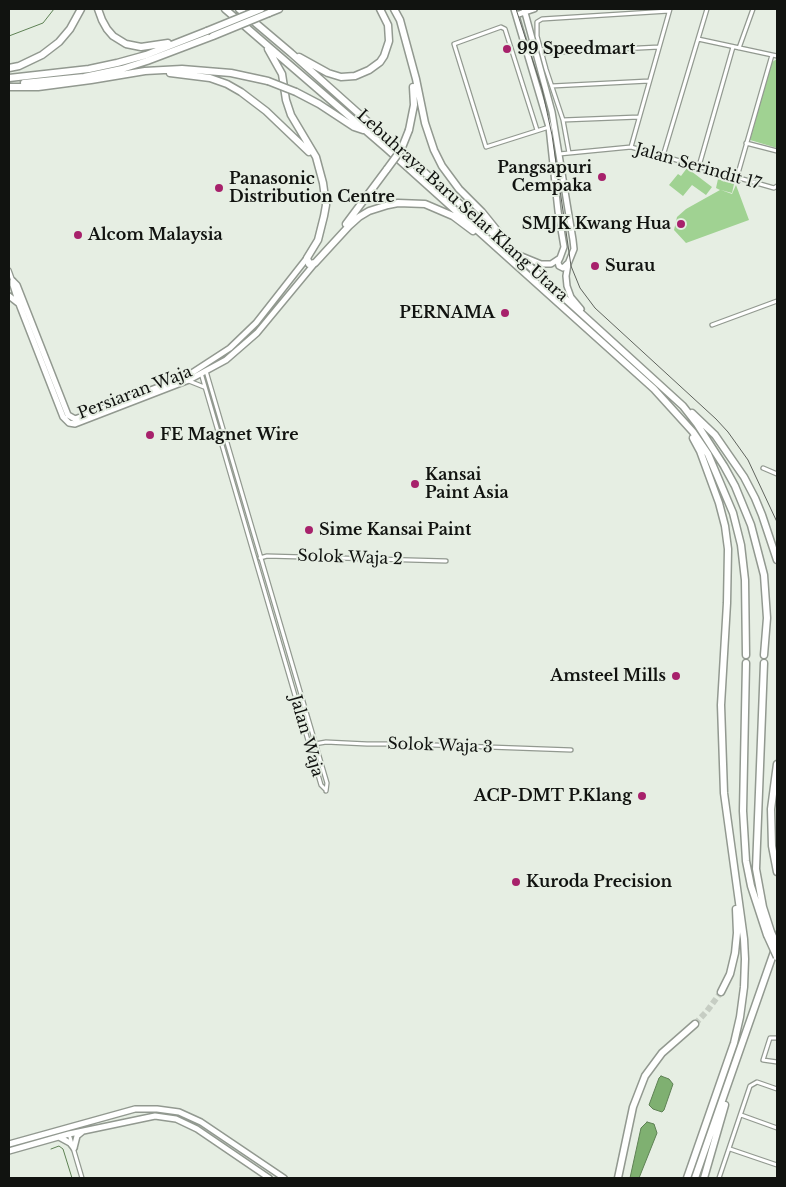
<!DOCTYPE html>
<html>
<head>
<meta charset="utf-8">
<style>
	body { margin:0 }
	#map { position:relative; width:786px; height:1187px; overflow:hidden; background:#e6eee3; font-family:"Libre Baskerville",serif }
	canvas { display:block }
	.frame { position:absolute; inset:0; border:10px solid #111310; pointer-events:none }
</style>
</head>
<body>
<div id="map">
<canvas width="786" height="1187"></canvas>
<div class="frame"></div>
</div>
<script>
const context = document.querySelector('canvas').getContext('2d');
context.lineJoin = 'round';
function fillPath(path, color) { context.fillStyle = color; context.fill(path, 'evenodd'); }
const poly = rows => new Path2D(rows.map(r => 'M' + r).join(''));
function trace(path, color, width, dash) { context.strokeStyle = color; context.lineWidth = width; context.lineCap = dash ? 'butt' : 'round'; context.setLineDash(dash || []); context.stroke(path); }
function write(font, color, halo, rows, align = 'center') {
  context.font = font + ' "Libre Baskerville",serif'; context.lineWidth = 4; context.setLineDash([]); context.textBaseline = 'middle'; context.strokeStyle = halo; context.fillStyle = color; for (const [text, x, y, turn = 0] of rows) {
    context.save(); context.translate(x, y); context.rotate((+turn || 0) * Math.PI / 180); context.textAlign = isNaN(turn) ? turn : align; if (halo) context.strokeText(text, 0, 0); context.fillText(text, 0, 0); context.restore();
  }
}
fillPath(poly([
	[777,59,777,148,750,140,772,62],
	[687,168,712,187,706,195,692,185,683,196,669,185,678,174,681,176],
	[718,179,734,184,732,193,721,190,732,194,736,185,749,220,686,243,674,230,677,217,686,209,720,190,716,188]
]), '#a0d292');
const water = poly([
	[661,1076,669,1079,673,1084,664,1110,662,1112,653,1109,649,1105,659,1078,661,1076],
	[647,1122,654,1124,657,1133,639,1178,630,1178,641,1128,647,1122]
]);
fillPath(water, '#7fb071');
trace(water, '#5e8154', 1);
trace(poly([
	[9,36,43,23,54,9],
	[51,1149,59,1146,63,1149,72,1178]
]), '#5e8154', 1);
trace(poly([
	[695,1024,707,1011,721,992]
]), '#c6cdc3', 6, [6, 3]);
const street = poly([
	[698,39,777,56],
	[739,48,753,9],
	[542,53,659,47],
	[552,86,649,81],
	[563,120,639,117],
	[537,130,505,29,501,27,454,44,486,147,549,127],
	[746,143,777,151],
	[631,147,670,9],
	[569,153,563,120,546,69,537,36,537,22,542,19,669,11],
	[559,154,631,147,767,186,774,188,777,186],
	[663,156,707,9],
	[699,166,733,47],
	[737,177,772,55],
	[9,270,13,281],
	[712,325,777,301],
	[206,371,327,783,326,791],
	[201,373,321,785,326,790],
	[189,381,204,387],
	[763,468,777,474],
	[260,558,267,556,446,561],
	[309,745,326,742,367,744,406,744,571,750],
	[777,1038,770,1038,763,1060,777,1062],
	[741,1115,777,1128],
	[69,1134,82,1178],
	[730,1149,777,1165],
	[719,1178,750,1086,757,1082,777,1089]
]);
const secondary = poly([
	[514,9,549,127,558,211,564,247,560,258,551,264,541,264,519,255],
	[524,9,552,112,573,240,574,249,568,264,566,276,567,286,571,297,581,309],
	[516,15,534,9],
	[560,258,558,262,559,266,563,268,567,264],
	[13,281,13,285,19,304,63,417,69,423,75,424,189,380,226,360,257,333,315,263],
	[13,281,17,285,68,415,75,419,187,376,230,348,256,323,307,258],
	[9,296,18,303],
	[59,1137,70,1143,74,1148],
	[9,1144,135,1109,157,1109,179,1112,201,1122,284,1178],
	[74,1148,77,1136,82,1132],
	[9,1151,69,1134,155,1116,176,1119,197,1129,269,1178]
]);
const highway = poly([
	[98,9,102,20,107,29,113,36,126,44,141,47,168,43],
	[225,9,386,148,654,389,693,432,708,454,733,513,741,545,745,580,746,655],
	[239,9,291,53,516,254,683,406,697,424,724,466,735,486,751,525,764,575,767,618,764,655],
	[394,9,400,20,416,79,425,123,434,150,442,166,459,189,482,212,503,238],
	[269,13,279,9],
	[268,49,282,74,286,100,291,115,316,157,323,183,326,205,324,216,318,240,307,258,309,264,315,263,349,226,359,217,369,211,388,205,398,203,425,204,453,216,473,231],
	[299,57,328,73,341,77,355,76,369,70,380,62,384,56,389,41,388,25,380,9],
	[9,68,19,66,42,55,59,42,70,29,81,9],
	[170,73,210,78,227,84,241,92,266,111,309,152],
	[9,78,89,69,117,63,146,55,207,31],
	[24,83,84,77,122,69,147,61,213,36],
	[9,87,38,87,91,80,145,71,182,69,231,73,268,81],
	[296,92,319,104,354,127,363,130],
	[409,130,414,105,413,87],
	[346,224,387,169],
	[692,413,715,435,744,477,755,498,762,515,777,560],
	[746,663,743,811,746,861,751,886,767,935],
	[764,663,756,869,763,907,771,932],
	[777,764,771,809,772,846,777,872],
	[721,992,730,974,735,953,737,933,736,909],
	[618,1178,633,1107,645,1076,662,1053,695,1024],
	[687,1178,734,1043,740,1017,744,987,745,959,744,939,724,793,721,705,727,603,728,549,725,526,719,503,700,451,693,438],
	[695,1178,775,949],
	[704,1178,725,1105]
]);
trace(street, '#929990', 5.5);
trace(secondary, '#929990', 8);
trace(highway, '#929990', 9);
trace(street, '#fff', 3);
trace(secondary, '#fff', 5);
trace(highway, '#fff', 6);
trace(poly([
	[516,9,542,89,552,135,571,266,580,288,595,308,716,419,728,432,748,460,777,522]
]), '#5f635d', 1);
const highwayBridge = poly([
	[207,31,261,9],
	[213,36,269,13],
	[268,81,296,92],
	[387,169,401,150,409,130],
	[771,932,777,945],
	[767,935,777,957]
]);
trace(highwayBridge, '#929990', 9, []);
trace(highwayBridge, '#fff', 6);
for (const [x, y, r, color] of [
	[507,49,5,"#a7216b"],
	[602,177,5,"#a7216b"],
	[219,188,5,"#a7216b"],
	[681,224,5,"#a7216b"],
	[78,235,5,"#a7216b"],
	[595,266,5,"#a7216b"],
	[505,313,5,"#a7216b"],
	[150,435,5,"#a7216b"],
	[415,484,5,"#a7216b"],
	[309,530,5,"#a7216b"],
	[676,676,5,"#a7216b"],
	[642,796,5,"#a7216b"],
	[516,882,5,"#a7216b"]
]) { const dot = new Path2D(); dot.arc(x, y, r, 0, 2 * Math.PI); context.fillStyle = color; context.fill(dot); trace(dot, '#e6eee3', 2); }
write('bold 16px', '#111310', '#e6eee3', [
	["99 Speedmart",517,49],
	["Pangsapuri",592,168,"right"],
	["Cempaka",592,186,"right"],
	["Panasonic",229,179],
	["Distribution Centre",229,197],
	["SMJK Kwang Hua",671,224,"right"],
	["Alcom Malaysia",88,235],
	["Surau",605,266],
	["PERNAMA",495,313,"right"],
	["FE Magnet Wire",160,435],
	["Kansai",425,475],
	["Paint Asia",425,493],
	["Sime Kansai Paint",319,530],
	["Amsteel Mills",666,676,"right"],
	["ACP-DMT P.Klang",632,796,"right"],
	["Kuroda Precision",526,882]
], 'left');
write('16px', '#111310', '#e6eee3', [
	["Jalan Serindit 17",698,167,16],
	["Lebuhraya Baru Selat Klang Utara",462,206,42],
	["Persiaran Waja",135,393,-21],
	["Solok Waja 2",350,558,2],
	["Jalan Waja",306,736,74],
	["Solok Waja 3",440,746,2]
]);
</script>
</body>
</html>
